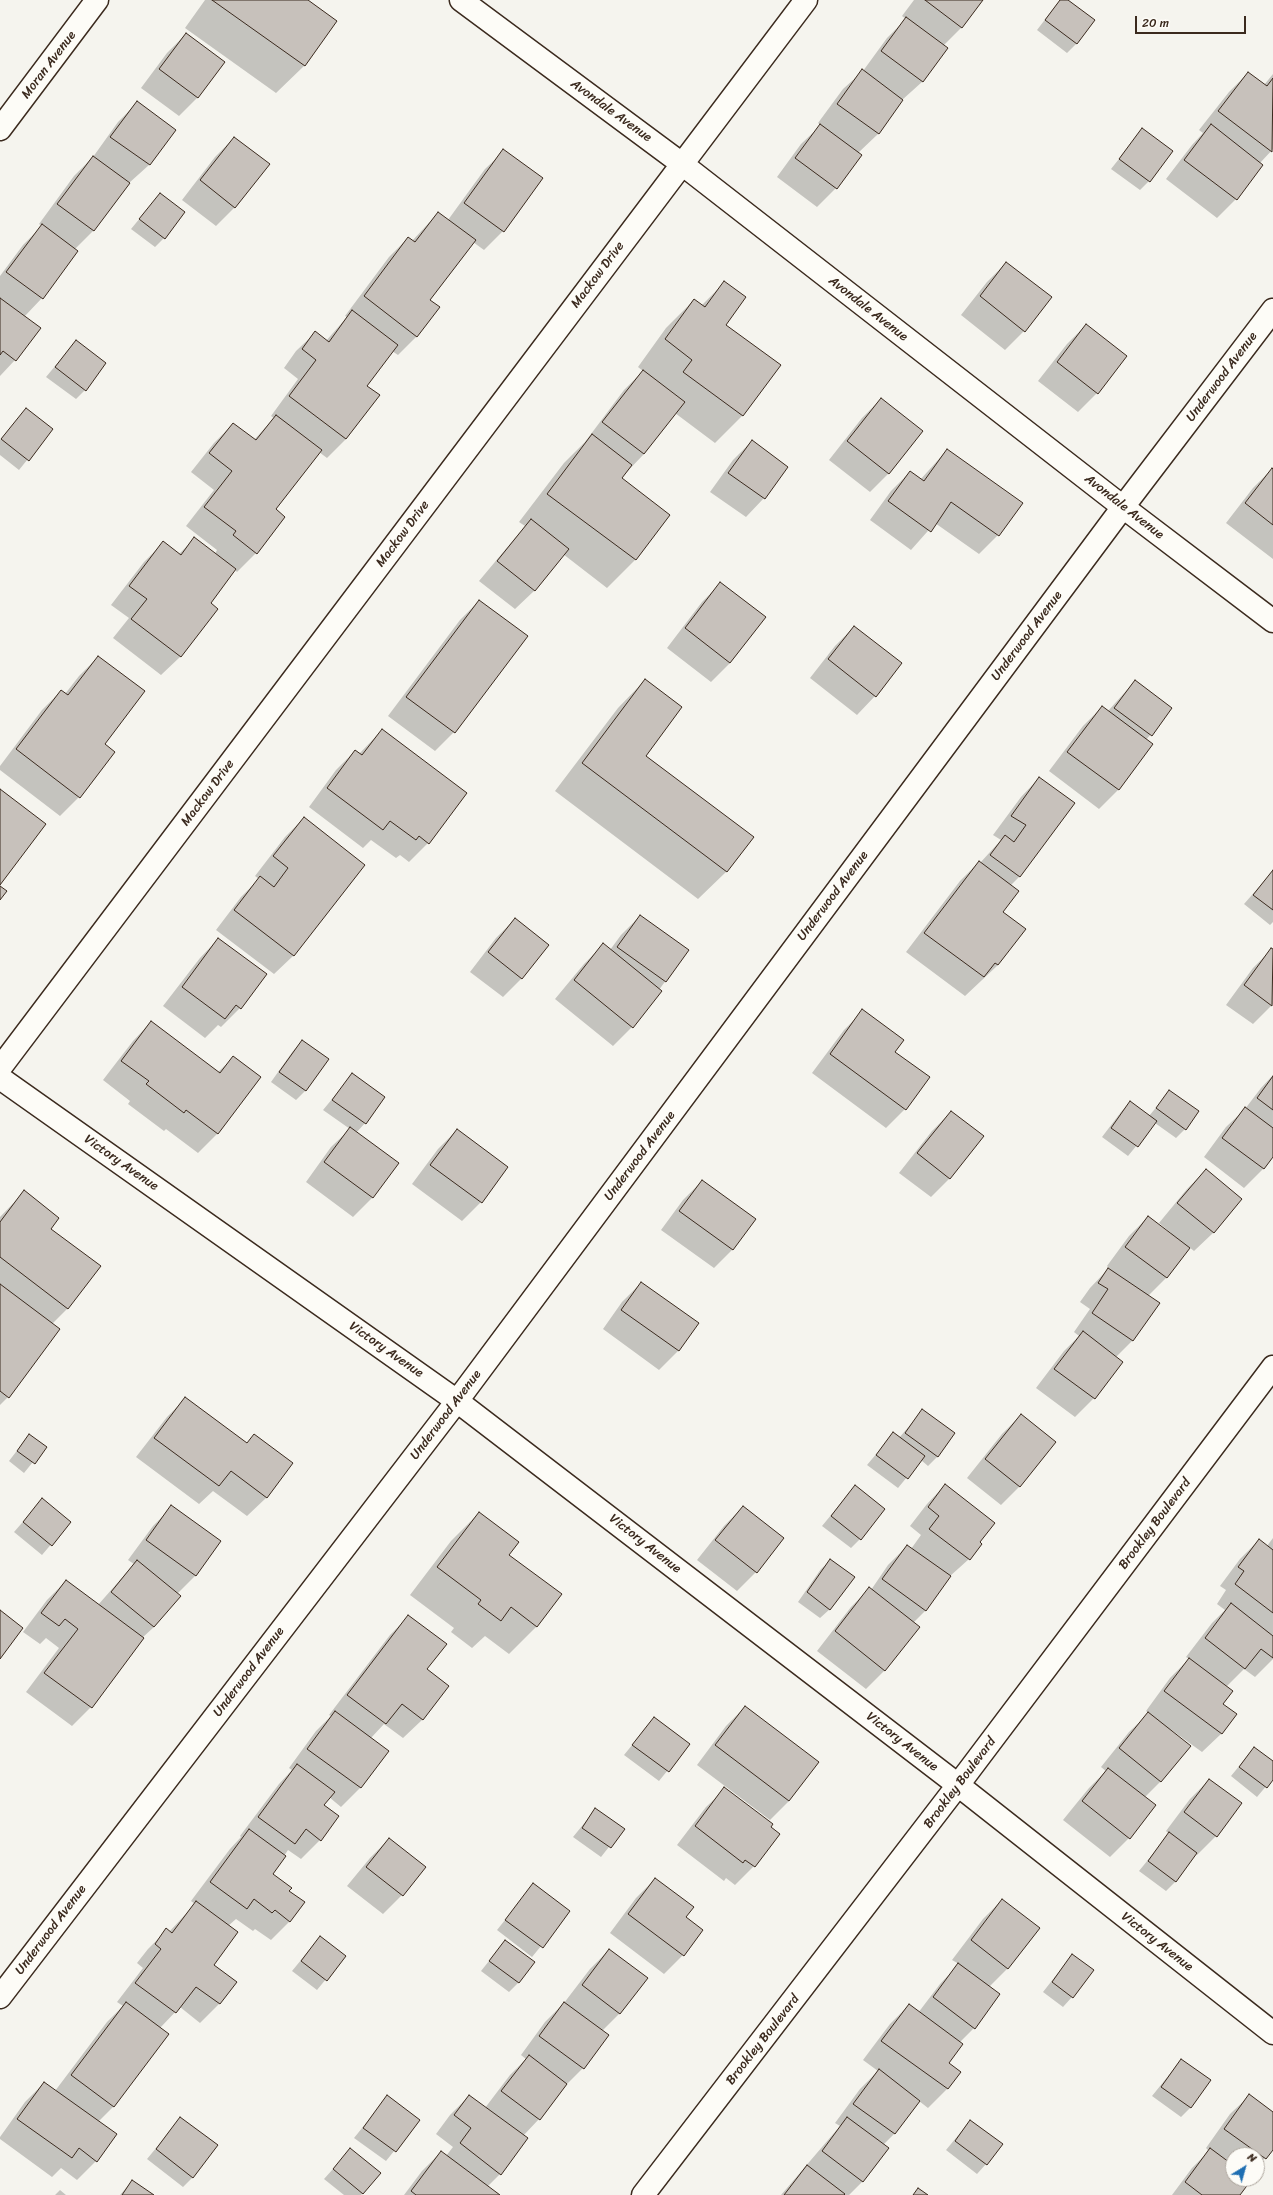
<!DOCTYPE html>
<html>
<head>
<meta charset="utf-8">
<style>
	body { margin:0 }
	#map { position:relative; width:1273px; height:2195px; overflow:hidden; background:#f5f4ee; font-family:Sriracha,sans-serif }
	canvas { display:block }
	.north { position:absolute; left:1225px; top:2147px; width:40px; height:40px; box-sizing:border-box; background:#fdfcf7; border:1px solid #afa8a0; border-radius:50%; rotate:37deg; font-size:11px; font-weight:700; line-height:16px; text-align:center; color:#3b2a1e }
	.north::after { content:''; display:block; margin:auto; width:14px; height:18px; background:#1f6fb2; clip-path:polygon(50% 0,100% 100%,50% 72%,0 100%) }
	.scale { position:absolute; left:1135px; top:16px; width:111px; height:18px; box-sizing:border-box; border:2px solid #3b2a1e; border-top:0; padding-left:5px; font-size:12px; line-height:14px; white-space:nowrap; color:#3b2a1e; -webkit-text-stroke:3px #fdfcf7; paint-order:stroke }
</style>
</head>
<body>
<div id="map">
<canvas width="1273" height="2195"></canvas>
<div class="north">N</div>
<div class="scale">20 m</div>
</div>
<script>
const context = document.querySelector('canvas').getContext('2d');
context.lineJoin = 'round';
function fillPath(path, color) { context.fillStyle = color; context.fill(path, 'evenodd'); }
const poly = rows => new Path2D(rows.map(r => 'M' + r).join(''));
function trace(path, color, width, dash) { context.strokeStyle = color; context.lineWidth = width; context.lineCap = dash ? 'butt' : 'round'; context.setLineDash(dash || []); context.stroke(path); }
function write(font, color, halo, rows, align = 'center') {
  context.font = font + ' Sriracha,sans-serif'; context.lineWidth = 3; context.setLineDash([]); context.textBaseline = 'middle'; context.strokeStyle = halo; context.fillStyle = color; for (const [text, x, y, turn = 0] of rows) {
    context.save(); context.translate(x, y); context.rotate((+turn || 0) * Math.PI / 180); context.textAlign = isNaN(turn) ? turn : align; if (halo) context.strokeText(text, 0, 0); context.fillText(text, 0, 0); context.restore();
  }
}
fillPath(poly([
	[205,0,306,0,336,21,304,66,276,93,185,28],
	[914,0,982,0,962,27,943,46,947,48,922,82,902,100,878,134,858,153,836,188,817,207,777,177,801,144,821,125,818,123,843,89,863,71,887,38,906,19,902,16],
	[1060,0,1067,0,1077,43,1067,53,1037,30],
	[186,34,198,97,179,116,141,88,167,53],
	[1248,73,1264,85,1273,74,1273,149,1260,163,1236,199,1217,218,1166,179,1192,145,1203,133,1199,130,1229,92],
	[137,103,175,130,149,165,129,183,93,231,74,250,42,298,24,317,15,360,0,376,0,276,23,245,42,226,39,224,74,176,93,157,118,122],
	[1142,130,1149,181,1140,190,1111,169],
	[234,138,234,208,216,226,182,200,215,157],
	[504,151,503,231,484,250,473,242,429,300,417,336,398,355,392,351,366,386,346,439,327,458,319,452,274,509,256,553,237,572,235,570,209,604,180,657,161,675,113,638,129,618,111,605,144,562,163,543,179,554,194,539,215,554,217,550,186,526,214,490,191,472,214,443,233,424,254,440,274,418,271,416,298,379,284,368,296,351,315,333,326,341,347,317,345,316,389,257,408,238,412,241,438,213,448,220,485,169],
	[160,194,164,238,155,247,131,229],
	[1006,263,1024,331,1005,350,961,315,987,282],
	[724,283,724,325,743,415,715,443,675,413,644,454,620,479,669,515,635,560,607,588,563,554,534,591,515,609,479,581,525,526,519,522,564,463,585,442,624,390,643,371,638,367,666,328,694,300,701,306],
	[1086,325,1097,393,1078,412,1038,381,1067,344],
	[76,341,85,390,76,399,46,377],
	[881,399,889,473,870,492,829,460,862,418],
	[26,409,52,429,19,470,0,455,0,440],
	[752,441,764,498,746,517,710,492,733,460],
	[947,450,998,535,979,554,935,523,911,550,870,520,891,491,910,472,920,480],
	[1272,469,1273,470,1273,559,1226,523,1253,488],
	[721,583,765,617,730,663,711,682,667,648,702,602],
	[479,601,526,636,454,732,435,751,388,716,460,620],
	[854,627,875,696,857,715,810,678,835,646],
	[98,657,104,744,79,797,60,816,0,770,0,766,42,710,61,691,65,694,79,676],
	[645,680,645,756,752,837,726,872,698,899,555,791,618,708],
	[1135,681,1171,709,1146,740,1152,745,1118,790,1099,809,1049,771,1083,726,1102,707,1108,711],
	[382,730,428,843,409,862,400,855,396,858,371,840,363,848,309,807,336,770,355,751,359,754],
	[1039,778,1073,803,1019,877,1010,886,1001,912,1024,930,998,965,965,996,906,952,960,881,979,862,980,863,1001,840,993,835,1021,797],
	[304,818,293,956,274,974,216,930,241,897,259,879,255,876,285,837],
	[1273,871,1273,922,1270,925,1244,904],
	[640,916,688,950,632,1027,613,1046,555,999,584,964,603,945,610,950,621,935],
	[515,919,522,978,503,997,470,972,496,938],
	[218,939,265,974,240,1008,221,1027,218,1025,205,1038,163,1006,200,958],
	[1272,949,1273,1004,1253,1024,1226,1005,1253,968],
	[863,1011,894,1052,905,1109,886,1128,812,1073,844,1030],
	[151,1022,218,1072,233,1058,259,1078,217,1134,198,1153,166,1129,164,1131,128,1104,130,1101,103,1080,133,1041],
	[303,1041,328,1060,305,1091,296,1100,271,1082,293,1051],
	[352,1075,384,1097,365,1123,356,1133,398,1163,372,1198,353,1217,306,1182,331,1147,350,1129,323,1110],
	[1273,1075,1273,1155,1263,1169,1244,1188,1204,1157,1226,1127,1245,1109,1261,1088],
	[1169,1092,1185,1129,1176,1138,1155,1123,1128,1156,1102,1137,1121,1112,1130,1102,1149,1116],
	[951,1112,950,1178,931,1197,899,1173,932,1131],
	[457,1130,507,1167,481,1202,462,1221,412,1184,438,1149],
	[1206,1170,1241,1199,1213,1233,1194,1251,1189,1247,1166,1278,1148,1296,1158,1303,1132,1341,1116,1357,1122,1362,1094,1398,1075,1417,1036,1388,1064,1351,1079,1336,1074,1332,1090,1309,1080,1302,1090,1288,1109,1268,1107,1266,1129,1236,1148,1217,1170,1234,1171,1233,1159,1223,1187,1189],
	[702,1181,733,1249,714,1268,661,1230,683,1200],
	[24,1192,50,1229,68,1308,52,1324,8,1397,0,1405,0,1217],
	[641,1283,698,1323,678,1351,659,1370,603,1329,622,1302],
	[186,1398,246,1444,254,1436,291,1464,266,1498,247,1516,213,1491,199,1504,136,1457,167,1417],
	[922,1411,938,1456,928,1466,921,1460,898,1488,867,1465,893,1434,899,1438],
	[1021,1415,1020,1486,1001,1505,967,1478,1002,1434],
	[29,1435,45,1447,24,1473,9,1461],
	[945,1485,979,1542,969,1559,949,1577,925,1611,913,1623,885,1670,866,1689,817,1651,851,1607,869,1589,871,1590,888,1565,907,1546,911,1549,921,1535,910,1526,927,1504],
	[855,1486,860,1539,851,1548,822,1526],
	[42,1500,70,1522,42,1555,14,1532],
	[172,1507,220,1541,195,1576,177,1594,154,1627,142,1638,91,1707,72,1726,26,1692,59,1648,46,1638,40,1644,23,1632,47,1600,66,1581,98,1605,134,1564,128,1560,153,1526],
	[743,1507,783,1539,756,1572,737,1591,697,1560,724,1526],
	[479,1513,508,1555,537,1626,509,1654,485,1636,472,1648,451,1632,454,1628,410,1595,451,1541],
	[1273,1538,1273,1659,1255,1677,1244,1669,1226,1687,1221,1704,1235,1715,1221,1734,1202,1752,1170,1729,1161,1781,1144,1798,1129,1838,1110,1857,1063,1820,1089,1788,1106,1771,1101,1767,1129,1732,1149,1713,1146,1711,1170,1678,1189,1659,1186,1657,1212,1623,1225,1610,1217,1604,1226,1590,1220,1586,1240,1559,1259,1540,1267,1546],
	[831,1560,830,1609,820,1618,798,1602,821,1569],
	[409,1616,426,1670,448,1686,422,1720,403,1738,384,1724,370,1739,387,1751,360,1788,341,1807,329,1797,323,1805,338,1816,320,1840,301,1859,288,1850,272,1874,288,1891,290,1921,271,1940,255,1929,253,1931,236,1919,228,1926,213,1965,235,1982,219,2004,200,2023,180,2007,160,2028,114,2106,98,2122,115,2134,96,2161,77,2180,61,2168,52,2177,0,2139,0,2137,25,2102,44,2083,55,2091,107,2022,123,2006,117,2002,143,1968,137,1963,148,1949,167,1930,169,1932,195,1904,191,1901,230,1849,241,1837,240,1836,279,1784,292,1770,289,1768,316,1731,331,1716,329,1715,390,1635],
	[745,1707,789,1801,770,1820,697,1765,726,1726],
	[654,1718,689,1744,659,1781,624,1755],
	[1254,1748,1273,1762,1273,1778,1257,1797,1231,1776],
	[1209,1780,1216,1836,1197,1855,1195,1853,1175,1882,1166,1891,1139,1871,1169,1834,1166,1831,1190,1799],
	[725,1789,754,1866,735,1885,726,1878,724,1881,677,1845,706,1807],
	[595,1810,623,1829,601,1857,573,1837],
	[389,1839,402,1895,383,1914,347,1886,370,1858],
	[655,1879,685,1917,683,1955,664,1974,610,1933,636,1898],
	[533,1885,569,1912,532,1957,497,1930],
	[1002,1900,1038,1928,1007,1969,989,1987,974,2028,959,2043,948,2063,960,2072,947,2089,928,2108,919,2101,894,2134,883,2145,887,2148,862,2182,849,2195,781,2195,840,2126,835,2123,860,2089,878,2071,863,2060,890,2024,909,2005,918,2013,940,1984,959,1964,952,1960,983,1919],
	[320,1937,345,1956,317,1990,292,1971],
	[505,1941,519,1982,509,1992,481,1971],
	[609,1950,620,2013,602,2031,583,2068,564,2087,539,2119,523,2136,500,2174,487,2187,498,2195,404,2195,422,2171,441,2152,446,2156,453,2147,436,2134,450,2115,469,2096,485,2108,510,2075,526,2059,521,2055,545,2022,564,2003,590,1969],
	[1072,1955,1072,1997,1063,2007,1043,1992],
	[1181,2060,1210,2080,1190,2108,1181,2117,1152,2096],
	[1249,2096,1273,2113,1273,2148,1257,2167,1257,2155,1233,2155,1233,2179,1250,2179,1239,2195,1172,2195,1192,2168,1209,2151,1206,2148,1230,2114],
	[387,2097,419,2120,386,2161,354,2138],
	[181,2118,193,2177,183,2187,147,2159],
	[970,2121,986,2164,977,2174,946,2150],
	[350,2150,363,2193,361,2195,344,2195,324,2179],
	[132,2181,152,2195,120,2195],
	[60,2190,66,2195,55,2195]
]), '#0003');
const building = poly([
	[212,0,308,0,337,21,305,66,212,0],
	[925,0,983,0,962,28,925,0],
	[1060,0,1068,0,1095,20,1077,44,1045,20,1060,0],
	[906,17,948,48,923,82,881,51,906,17],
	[186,33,225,62,198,98,159,69,186,33],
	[862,69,903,100,879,134,837,104,862,69],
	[1248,72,1267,86,1273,78,1272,152,1218,111,1248,72],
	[137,101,176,130,150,165,110,137,137,101],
	[820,124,862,155,837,189,795,158,820,124],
	[1211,124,1263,165,1237,200,1184,160,1211,124],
	[1142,128,1173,151,1150,182,1119,159,1142,128],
	[234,137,270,164,235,208,200,180,234,137],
	[503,149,543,178,504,232,464,203,503,149],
	[93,156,130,183,94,231,57,204,93,156],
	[160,193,185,212,165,239,139,219,160,193],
	[438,212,476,240,430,300,440,307,417,337,364,296,408,237,415,242,438,212],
	[42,224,78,251,43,299,6,272,42,224],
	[1006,262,1052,297,1025,332,980,296,1006,262],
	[724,281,746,297,726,325,781,365,743,416,683,372,692,360,665,339,694,299,705,307,724,281],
	[0,298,41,328,16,361,3,351,0,355,0,298],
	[352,310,398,345,367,386,380,395,346,439,289,396,316,360,302,349,315,331,329,342,352,310],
	[1086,324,1127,356,1098,394,1057,362,1086,324],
	[76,340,106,363,86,391,55,367,76,340],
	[643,370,685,402,644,454,602,422,643,370],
	[881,398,923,431,889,474,847,441,881,398],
	[26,408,53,429,29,461,1,439,26,408],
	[276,415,322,450,276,509,285,517,257,554,233,535,236,531,204,507,232,471,209,453,233,423,256,440,276,415],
	[592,434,632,465,622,478,670,515,636,560,547,494,592,434],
	[752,440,788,467,765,499,728,473,752,440],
	[947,449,1023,503,999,536,951,502,931,532,888,501,910,471,924,481,947,449],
	[1272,468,1273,469,1273,525,1245,503,1272,468],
	[531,519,569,549,535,591,497,561,531,519],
	[194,537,236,569,211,603,218,609,181,657,131,619,147,599,129,586,163,541,181,555,194,537],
	[720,582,766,617,730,663,685,628,720,582],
	[479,600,528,636,455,733,406,697,479,600],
	[854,626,902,663,876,697,828,659,854,626],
	[98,656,145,691,105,744,115,752,80,798,16,749,61,690,68,695,98,656],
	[645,679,682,707,646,756,754,837,727,872,582,763,645,679],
	[1135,680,1172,708,1152,736,1114,708,1135,680],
	[1102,706,1153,744,1119,790,1067,752,1102,706],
	[382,729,467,793,429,844,419,836,416,840,390,821,383,830,327,788,355,750,362,755,382,729],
	[1039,777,1075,803,1020,877,990,855,1005,835,1014,842,1026,825,1011,816,1039,777],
	[0,789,46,824,0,885,0,789],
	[304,817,365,865,294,956,234,910,260,876,274,887,288,868,273,856,304,817],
	[979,861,1019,891,1003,912,1026,929,998,965,995,963,984,977,924,933,979,861],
	[1273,870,1273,910,1253,895,1273,870],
	[0,886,7,891,0,900,0,886],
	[640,915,689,950,666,982,617,947,640,915],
	[515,918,549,945,522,979,488,952,515,918],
	[218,938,267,974,241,1009,236,1005,225,1019,182,987,218,938],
	[603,943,662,991,633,1028,574,980,603,943],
	[1271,948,1273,949,1272,1006,1244,985,1271,948],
	[862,1009,904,1040,895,1052,930,1077,906,1110,830,1054,862,1009],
	[151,1021,220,1073,233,1056,261,1077,218,1134,186,1110,184,1113,146,1084,149,1081,121,1061,151,1021],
	[302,1040,329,1059,306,1091,279,1072,302,1040],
	[352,1073,385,1097,366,1124,332,1100,352,1073],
	[1273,1076,1273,1110,1257,1098,1273,1076],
	[1169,1090,1199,1111,1186,1130,1156,1108,1169,1090],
	[1130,1101,1157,1121,1138,1147,1111,1128,1130,1101],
	[1245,1107,1273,1128,1273,1157,1264,1169,1222,1138,1245,1107],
	[951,1111,984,1136,950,1179,917,1153,951,1111],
	[350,1127,399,1163,373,1198,324,1162,350,1127],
	[457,1129,508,1167,482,1203,430,1165,457,1129],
	[1206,1169,1242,1199,1214,1233,1177,1203,1206,1169],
	[702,1180,756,1219,733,1250,679,1211,702,1180],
	[24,1190,59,1218,51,1229,101,1266,68,1309,0,1257,0,1222,24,1190],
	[1148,1216,1190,1248,1167,1278,1125,1247,1148,1216],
	[1108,1268,1160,1303,1133,1341,1092,1313,1108,1289,1098,1283,1108,1268],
	[641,1282,699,1323,679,1351,621,1310,641,1282],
	[0,1284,60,1329,9,1398,0,1391,0,1284],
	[1083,1331,1123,1362,1095,1399,1054,1369,1083,1331],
	[185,1397,247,1443,254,1434,293,1463,267,1498,231,1471,219,1486,154,1438,185,1397],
	[922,1409,955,1433,938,1457,905,1433,922,1409],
	[1021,1414,1056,1442,1020,1487,985,1459,1021,1414],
	[893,1432,925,1456,908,1479,876,1455,893,1432],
	[29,1434,47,1447,35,1464,17,1451,29,1434],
	[945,1484,995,1523,980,1542,982,1544,970,1560,929,1529,939,1516,928,1507,945,1484],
	[855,1485,885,1509,861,1540,831,1516,855,1485],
	[42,1498,71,1522,52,1546,23,1522,42,1498],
	[171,1505,221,1541,196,1576,146,1540,171,1505],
	[743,1506,784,1538,757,1573,715,1540,743,1506],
	[479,1512,519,1542,509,1555,562,1594,537,1627,511,1607,501,1621,478,1604,481,1600,437,1567,479,1512],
	[1259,1539,1273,1550,1273,1613,1235,1584,1244,1571,1238,1567,1259,1539],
	[907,1545,951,1576,926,1611,882,1579,907,1545],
	[830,1559,855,1577,830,1610,807,1592,830,1559],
	[137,1560,181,1596,154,1627,111,1592,137,1560],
	[66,1580,144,1638,92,1708,44,1673,78,1629,65,1619,59,1626,41,1613,66,1580],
	[869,1587,920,1627,885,1671,835,1631,869,1587],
	[1231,1603,1273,1636,1273,1658,1261,1649,1245,1669,1205,1638,1231,1603],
	[0,1610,23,1628,0,1659,0,1610],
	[408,1615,447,1644,427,1669,449,1686,423,1720,402,1704,386,1724,347,1695,408,1615],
	[1189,1658,1233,1691,1223,1704,1237,1714,1222,1734,1164,1691,1189,1658],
	[745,1706,819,1762,789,1801,715,1745,745,1706],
	[335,1711,389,1751,361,1788,307,1749,335,1711],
	[1148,1712,1191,1746,1161,1782,1119,1748,1148,1712],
	[654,1717,690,1744,669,1772,632,1745,654,1717],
	[1254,1747,1273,1761,1273,1780,1267,1788,1239,1767,1254,1747],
	[297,1764,335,1792,324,1805,339,1816,321,1841,306,1829,295,1844,258,1817,297,1764],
	[1108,1768,1156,1805,1130,1839,1082,1801,1108,1768],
	[1209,1779,1242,1803,1217,1837,1184,1812,1209,1779],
	[724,1787,773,1824,771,1827,780,1834,755,1867,745,1860,743,1863,695,1826,724,1787],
	[595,1808,625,1829,611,1848,582,1828,595,1808],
	[249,1829,286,1856,273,1874,292,1888,289,1891,305,1902,290,1922,275,1910,272,1913,254,1899,247,1909,210,1882,249,1829],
	[1169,1832,1197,1853,1176,1882,1148,1861,1169,1832],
	[389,1838,426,1867,403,1896,366,1867,389,1838],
	[655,1878,694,1907,686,1917,703,1930,684,1956,628,1914,655,1878],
	[533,1883,570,1911,543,1948,505,1920,533,1883],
	[1002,1899,1040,1928,1008,1969,971,1940,1002,1899],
	[196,1901,238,1932,214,1965,237,1982,220,2004,196,1987,176,2013,135,1983,161,1949,155,1944,166,1928,172,1933,196,1901],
	[320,1936,346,1956,327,1981,301,1961,320,1936],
	[505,1940,535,1962,519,1983,489,1961,505,1940],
	[609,1949,648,1978,620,2014,582,1985,609,1949],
	[1072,1954,1094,1970,1073,1998,1052,1982,1072,1954],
	[958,1963,1000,1994,975,2029,933,1997,958,1963],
	[126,2002,169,2034,114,2107,71,2075,126,2002],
	[564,2002,609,2035,584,2069,539,2036,564,2002],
	[909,2004,963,2044,949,2063,961,2072,948,2089,881,2041,909,2004],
	[529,2055,567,2084,540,2120,501,2091,529,2055],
	[1181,2059,1211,2080,1191,2108,1161,2087,1181,2059],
	[879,2069,920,2101,895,2134,853,2104,879,2069],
	[44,2082,117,2134,97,2162,79,2148,72,2158,17,2119,44,2082],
	[1249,2094,1273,2112,1273,2150,1266,2159,1224,2129,1249,2094],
	[387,2095,420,2120,396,2152,363,2128,387,2095],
	[469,2095,528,2138,501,2175,460,2143,471,2128,454,2115,469,2095],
	[180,2117,218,2145,193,2178,156,2149,180,2117],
	[847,2117,889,2148,863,2182,822,2151,847,2117],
	[970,2120,1003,2144,987,2165,955,2141,970,2120],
	[350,2148,381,2173,363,2194,333,2169,350,2148],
	[1210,2148,1233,2165,1233,2179,1252,2179,1240,2195,1202,2195,1185,2182,1210,2148],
	[441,2151,500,2195,416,2195,411,2191,441,2151],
	[807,2165,845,2194,844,2195,784,2195,807,2165],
	[132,2180,154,2195,122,2195,132,2180],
	[918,2188,928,2195,913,2195,918,2188]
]);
fillPath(building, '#c7c1bb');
trace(building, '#3b2a1e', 1);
const minor = poly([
	[461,0,682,164,1123,507,1273,621],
	[0,129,97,0],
	[0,1068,806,0],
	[0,1078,457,1401,958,1785,1273,2033],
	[0,1997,457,1401,1123,507,1273,310],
	[643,2195,958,1785,1273,1367]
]);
trace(minor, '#3b2a1e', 25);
trace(minor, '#fdfcf7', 22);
write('13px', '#3b2a1e', '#fdfcf7', [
	["Moran Avenue",49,65,-53],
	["Avondale Avenue",611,111,36],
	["Mackow Drive",598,275,-53],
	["Avondale Avenue",868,309,38],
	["Underwood Avenue",1222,377,-53],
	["Avondale Avenue",1124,507,38],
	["Mackow Drive",403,534,-53],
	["Underwood Avenue",1027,636,-53],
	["Mackow Drive",208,793,-53],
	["Underwood Avenue",833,896,-53],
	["Underwood Avenue",640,1156,-53],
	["Victory Avenue",121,1163,35],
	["Victory Avenue",386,1350,35],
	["Underwood Avenue",446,1415,-53],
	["Brookley Boulevard",1155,1524,-53],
	["Victory Avenue",645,1544,38],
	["Underwood Avenue",249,1672,-53],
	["Victory Avenue",902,1742,38],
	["Brookley Boulevard",960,1783,-53],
	["Underwood Avenue",51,1930,-53],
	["Victory Avenue",1157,1942,38],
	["Brookley Boulevard",763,2040,-52]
]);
</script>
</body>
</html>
